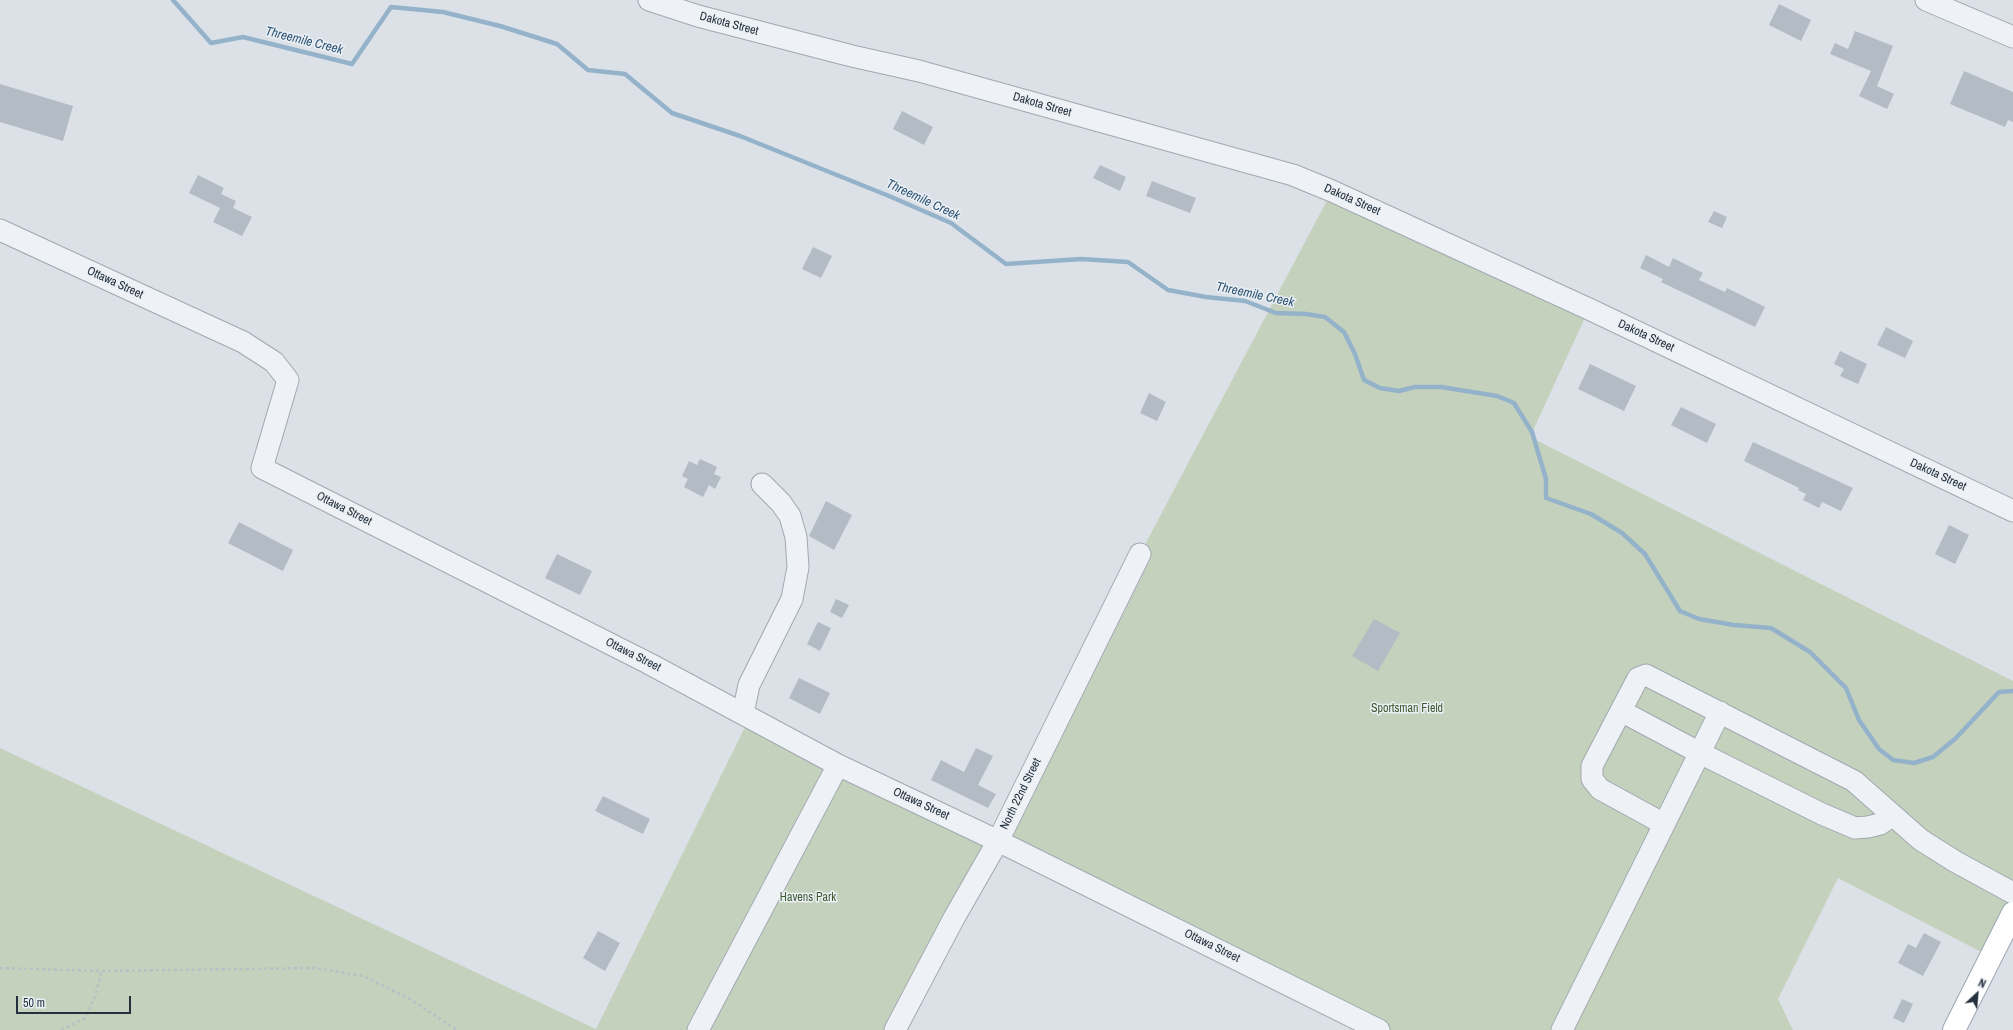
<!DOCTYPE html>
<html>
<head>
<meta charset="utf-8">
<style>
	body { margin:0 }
	#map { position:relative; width:2013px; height:1030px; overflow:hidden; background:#dce1e7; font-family:"Archivo Narrow",sans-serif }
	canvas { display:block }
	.north { position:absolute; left:1957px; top:974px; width:40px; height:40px; -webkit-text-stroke:3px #ebf0f5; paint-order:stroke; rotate:26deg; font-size:11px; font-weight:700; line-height:16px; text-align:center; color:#25303e }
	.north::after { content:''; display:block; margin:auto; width:14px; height:18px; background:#25303e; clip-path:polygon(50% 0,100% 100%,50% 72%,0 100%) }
	.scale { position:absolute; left:16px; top:996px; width:115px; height:18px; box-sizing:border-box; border:2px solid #25303e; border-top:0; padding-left:5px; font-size:12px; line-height:14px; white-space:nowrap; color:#25303e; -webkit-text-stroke:3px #ebf0f5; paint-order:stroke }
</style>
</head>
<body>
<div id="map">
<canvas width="2013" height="1030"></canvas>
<div class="north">N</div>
<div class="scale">50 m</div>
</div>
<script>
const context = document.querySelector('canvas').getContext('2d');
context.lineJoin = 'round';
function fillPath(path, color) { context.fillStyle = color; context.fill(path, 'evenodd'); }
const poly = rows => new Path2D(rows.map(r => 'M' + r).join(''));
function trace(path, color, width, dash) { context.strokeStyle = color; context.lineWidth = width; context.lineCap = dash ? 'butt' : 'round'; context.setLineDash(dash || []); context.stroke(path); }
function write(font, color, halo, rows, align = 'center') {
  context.font = font + ' "Archivo Narrow",sans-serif'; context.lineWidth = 3; context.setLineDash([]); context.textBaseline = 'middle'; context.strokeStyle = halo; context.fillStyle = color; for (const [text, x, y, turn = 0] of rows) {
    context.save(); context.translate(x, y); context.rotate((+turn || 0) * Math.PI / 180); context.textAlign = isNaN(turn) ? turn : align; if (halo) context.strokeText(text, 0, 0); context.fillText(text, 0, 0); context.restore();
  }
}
fillPath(poly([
	[1332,191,1589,309,1530,437,2013,681,2013,913,1991,957,1838,878,1778,999,1793,1030,1379,1030,999,841,893,1030,0,1030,0,748,596,1029,750,717,998,841,1140,554]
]), '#c4d1bc');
trace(poly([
	[173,0,211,43,243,37,352,64,391,7,443,12,500,26,557,44,588,70,625,74,672,113,740,136,889,196,951,223,1006,264,1081,259,1128,262,1168,290,1206,297,1245,301,1276,313,1306,314,1325,317,1344,332,1355,354,1364,380,1380,388,1399,391,1415,387,1441,387,1497,396,1514,403,1532,432,1546,479,1546,498,1591,514,1622,533,1645,554,1680,611,1699,619,1734,625,1771,628,1810,652,1846,688,1859,720,1879,749,1893,760,1914,763,1933,757,1956,738,1999,692,2013,691]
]), '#94b3ca', 4.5);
fillPath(poly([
	[1779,4,1811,20,1801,41,1769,25],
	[1855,31,1893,46,1877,86,1894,94,1887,109,1859,96,1871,71,1830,54,1835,43,1848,49],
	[1964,71,2013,92,2013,122,2008,120,2005,127,1950,104],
	[0,84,73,106,63,141,0,122],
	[902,111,933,127,924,145,893,129],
	[1100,165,1126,177,1120,191,1093,178],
	[198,175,224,188,221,194,236,201,233,208,252,217,242,236,213,222,220,208,189,193],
	[1152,181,1196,198,1190,213,1146,196],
	[1714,211,1727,217,1722,228,1708,222],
	[813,247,832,256,821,278,802,269],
	[1646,255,1669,267,1673,258,1703,273,1699,280,1725,292,1727,288,1765,307,1755,327,1661,282,1663,279,1640,268],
	[1886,327,1913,341,1905,358,1877,345],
	[1840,351,1867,364,1858,384,1840,376,1844,369,1834,364],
	[1590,364,1636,386,1624,411,1578,389],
	[1149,393,1166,402,1157,421,1140,413],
	[1681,407,1716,424,1707,443,1671,425],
	[1753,442,1853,488,1841,511,1822,502,1819,508,1803,500,1806,494,1798,490,1799,488,1744,461],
	[700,459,717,467,714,474,721,477,715,489,709,485,703,497,684,487,688,479,682,476,689,461,697,465],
	[826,501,852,515,834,550,809,536],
	[239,522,293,550,283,571,228,543],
	[1949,525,1969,535,1955,564,1935,554],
	[557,554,592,571,580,595,545,578],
	[836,599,849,605,842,618,830,612],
	[1374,619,1400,633,1378,671,1352,656],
	[818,622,831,628,820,651,807,644],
	[799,678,830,693,820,714,789,698],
	[976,748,993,756,978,785,996,794,988,808,931,780,941,760,964,772],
	[603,796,650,819,643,834,595,811],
	[598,931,620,943,605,971,583,958],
	[1924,933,1941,942,1923,976,1898,963,1908,944,1916,948],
	[1902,999,1913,1004,1904,1023,1893,1018]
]), '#b3bbc4');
const minor = poly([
	[649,0,698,16,852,56,919,71,1293,175,1332,191,1589,309,2013,511],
	[1926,0,2013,37],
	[0,230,243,342,274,362,288,380,262,468,648,663,838,765,998,841,1379,1030],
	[1621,711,1700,753,1822,814,1855,828,1868,827,1880,824,1893,815],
	[743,713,749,685,792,599,798,567,796,537,790,516,781,503,762,484],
	[1664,824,1600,789,1592,779,1592,766,1638,678,1646,675,1854,781,1921,840,1956,862,2013,893],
	[698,1030,838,765],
	[895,1030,954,918,998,841,1140,554],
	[1562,1030,1720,712]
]);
const major = poly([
	[1954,1030,2013,913]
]);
trace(minor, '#a1a8b1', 23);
trace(major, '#9aa7b3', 24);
trace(poly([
	[0,968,102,971,314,968,363,976,410,999,457,1030],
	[61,1030,85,1018,95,996,102,971]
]), '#babfc5', 2.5, [3, 3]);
trace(minor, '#eef1f5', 21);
trace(major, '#fff', 22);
write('12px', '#25303e', '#ebf0f5', [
	["Dakota Street",729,24,15],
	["Dakota Street",1042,105,16],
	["Dakota Street",1352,200,24],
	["Ottawa Street",115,283,25],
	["Dakota Street",1646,336,25],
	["Dakota Street",1938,475,25],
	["Ottawa Street",344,509,27],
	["Ottawa Street",633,655,27],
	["North 22nd Street",1021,794,-64],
	["Ottawa Street",921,804,25],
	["Ottawa Street",1212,946,26]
]);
write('12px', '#3d5a31', '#ebf0f5', [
	["Sportsman Field",1407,709],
	["Havens Park",808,898]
]);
write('italic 13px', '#2d5473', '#ebf0f5', [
	["Threemile Creek",304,41,14],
	["Threemile Creek",923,200,25],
	["Threemile Creek",1255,295,12]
]);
</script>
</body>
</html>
